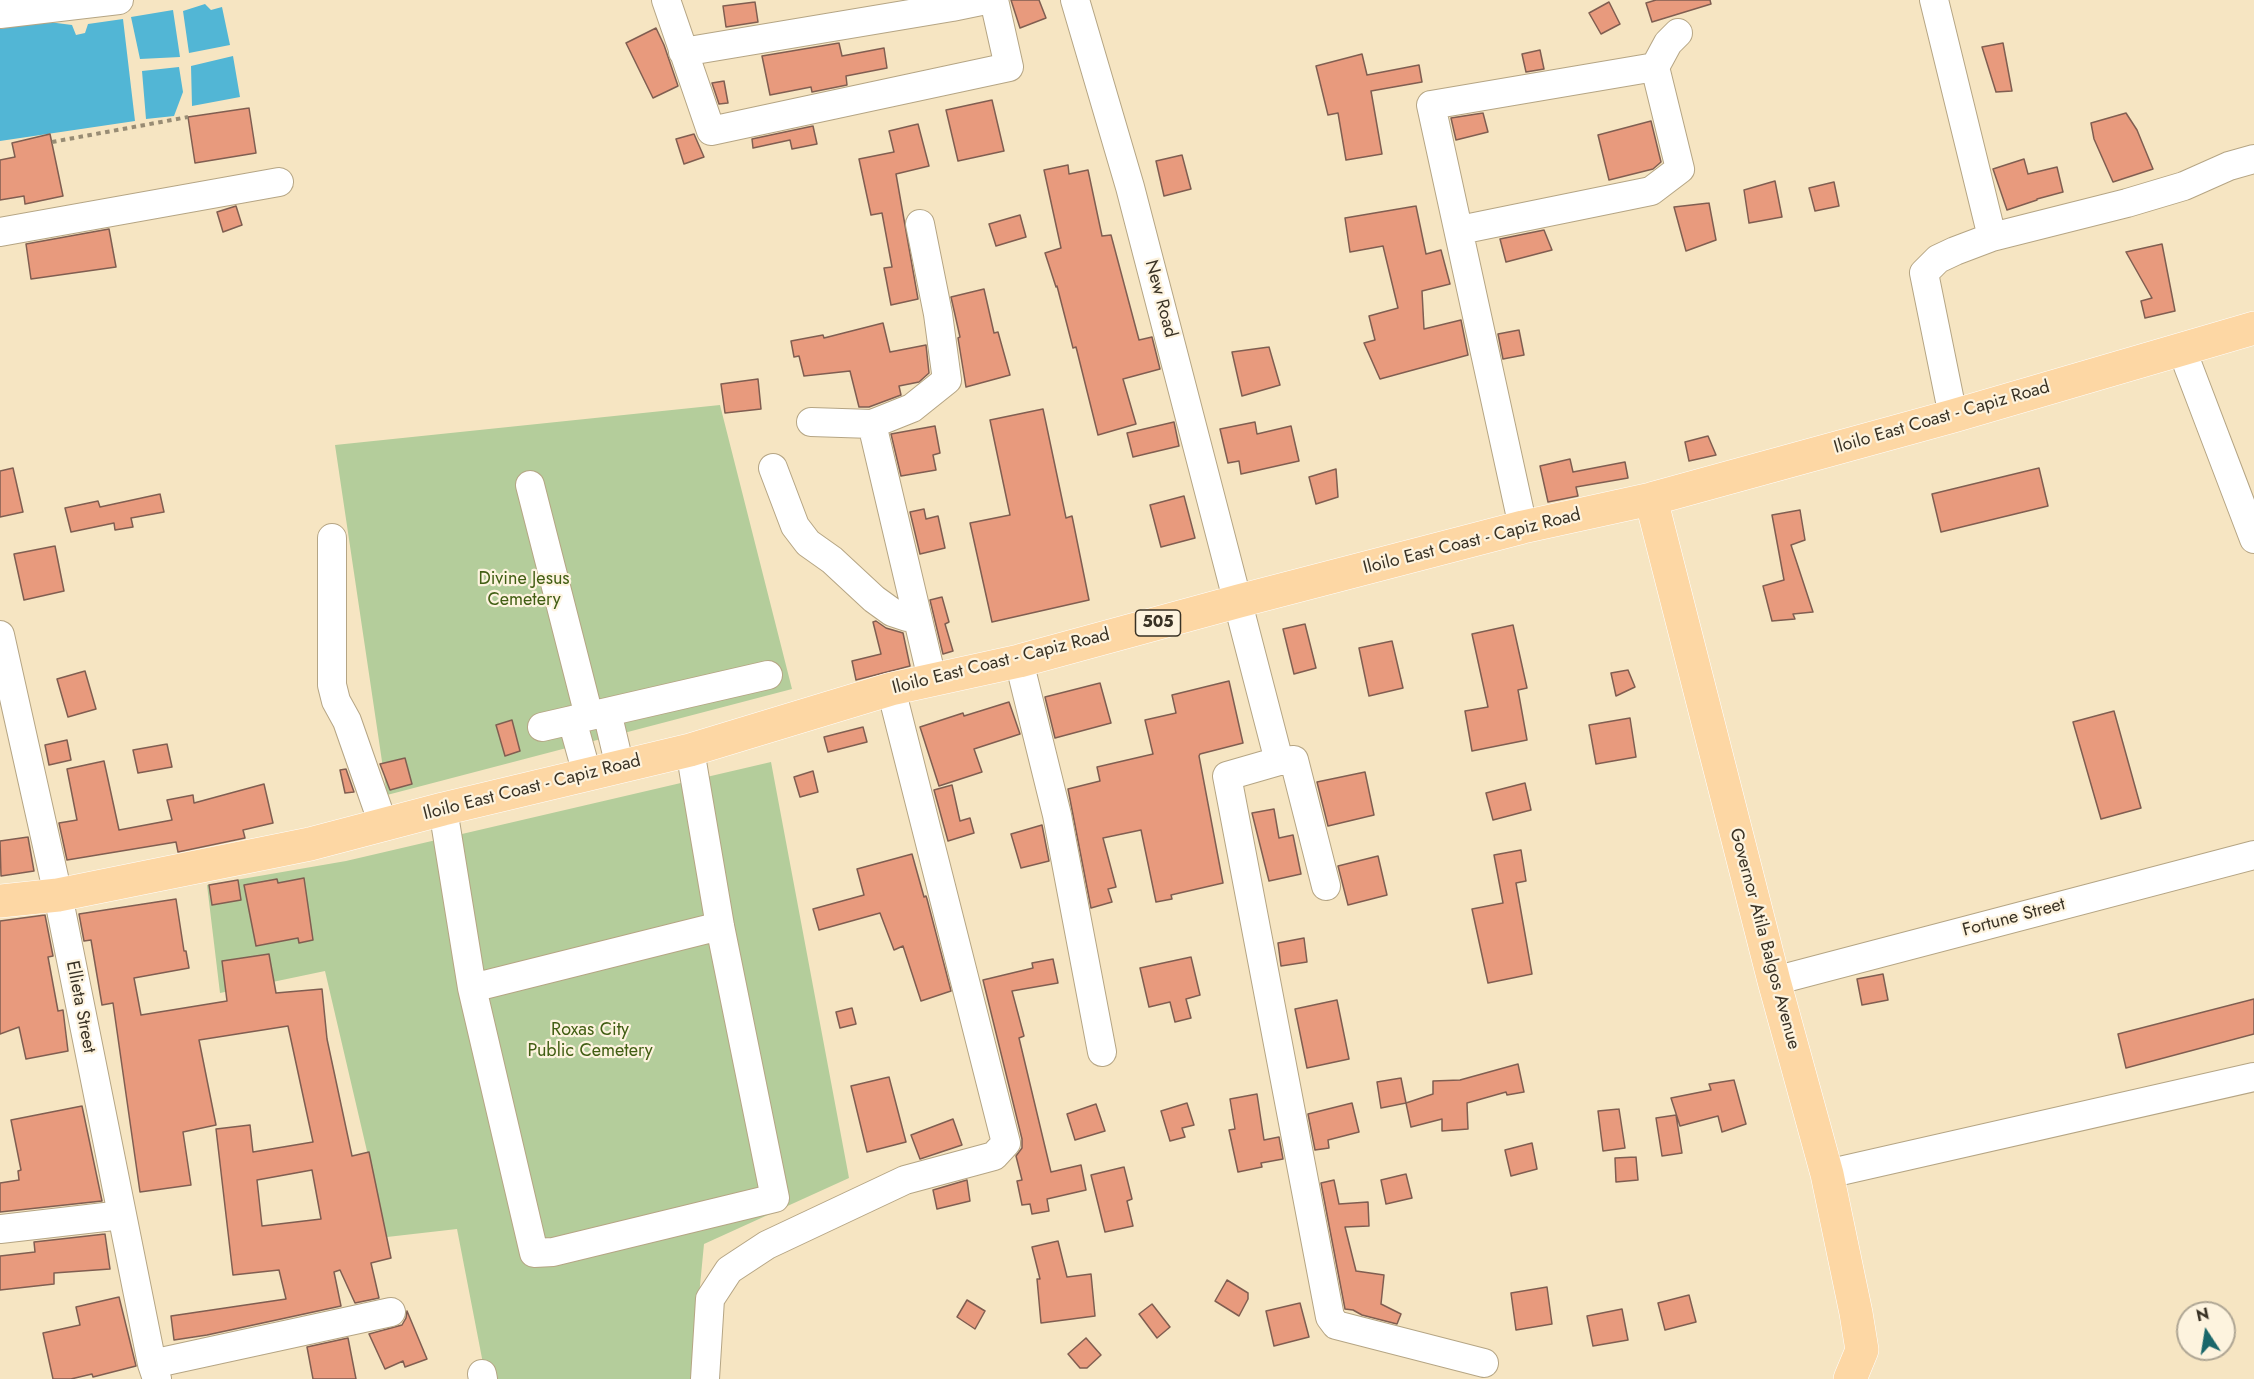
<!DOCTYPE html>
<html>
<head>
<meta charset="utf-8">
<style>
	body { margin:0 }
	#map { position:relative; width:2254px; height:1379px; overflow:hidden; background:#f6e5c2; font-family:Jost,sans-serif }
	canvas { display:block }
	.north { position:absolute; left:2176px; top:1301px; width:60px; height:60px; box-sizing:border-box; background:#fdf3de; border:2px solid #afa694; border-radius:50%; rotate:348deg; font-size:16px; font-weight:700; line-height:24px; text-align:center; color:#393225 }
	.north::after { content:''; display:block; margin:auto; width:21px; height:27px; background:#1a676a; clip-path:polygon(50% 0,100% 100%,50% 72%,0 100%) }
</style>
</head>
<body>
<div id="map">
<canvas width="2254" height="1379"></canvas>
<div class="north">N</div>
</div>
<script>
const context = document.querySelector('canvas').getContext('2d');
context.lineJoin = 'round';
function fillPath(path, color) { context.fillStyle = color; context.fill(path, 'evenodd'); }
const poly = rows => new Path2D(rows.map(r => 'M' + r).join(''));
function trace(path, color, width, dash) { context.strokeStyle = color; context.lineWidth = width; context.lineCap = dash ? 'butt' : 'round'; context.setLineDash(dash || []); context.stroke(path); }
function write(font, color, halo, rows, align = 'center') {
  context.font = font + ' Jost,sans-serif'; context.lineWidth = 4.5; context.setLineDash([]); context.textBaseline = 'middle'; context.strokeStyle = halo; context.fillStyle = color; for (const [text, x, y, turn = 0] of rows) {
    context.save(); context.translate(x, y); context.rotate((+turn || 0) * Math.PI / 180); context.textAlign = isNaN(turn) ? turn : align; if (halo) context.strokeText(text, 0, 0); context.fillText(text, 0, 0); context.restore();
  }
}
fillPath(poly([
	[720,405,792,689,387,795,335,445],
	[771,762,849,1178,704,1244,691,1379,486,1379,457,1229,387,1237,325,971,220,993,207,885,346,861]
]), '#b4cd9b');
fillPath(poly([
	[205,4,211,10,222,7,230,45,189,53,183,11],
	[173,10,180,57,140,59,131,17],
	[123,19,135,121,0,141,0,29,41,21,72,25,76,35,85,33,88,24],
	[233,56,240,97,192,106,191,66],
	[179,67,183,92,174,116,146,119,142,71]
]), '#52b6d5');
const building = poly([
	[1011,0,1039,0,1046,18,1020,28,1011,0],
	[1656,0,1710,0,1711,4,1652,22,1646,3,1656,0],
	[755,2,758,22,726,27,723,6,755,2],
	[1609,2,1620,24,1601,34,1589,13,1609,2],
	[656,28,664,45,678,86,653,98,626,43,656,28],
	[839,43,842,56,884,48,887,68,846,76,847,85,812,92,811,87,770,95,762,56,839,43],
	[2003,43,2012,91,1996,92,1982,47,2003,43],
	[1540,50,1544,69,1526,72,1522,54,1540,50],
	[1362,54,1367,75,1419,65,1422,82,1371,91,1382,154,1346,160,1338,113,1328,115,1316,66,1362,54],
	[724,81,728,103,719,104,712,83,724,81],
	[992,100,1004,151,958,161,946,110,992,100],
	[249,108,256,153,195,163,188,117,249,108],
	[1483,113,1488,132,1456,140,1451,118,1483,113],
	[2126,113,2137,130,2153,169,2113,182,2094,139,2091,123,2126,113],
	[1651,121,1661,162,1653,169,1609,180,1598,135,1651,121],
	[918,124,929,166,896,174,918,299,891,305,884,268,892,267,882,213,871,215,859,159,894,152,889,131,918,124],
	[813,126,817,144,792,149,790,140,753,148,752,139,813,126],
	[50,134,63,196,25,204,24,196,0,200,0,160,15,157,12,143,50,134],
	[694,134,704,157,684,164,676,139,694,134],
	[1182,155,1191,189,1164,196,1156,161,1182,155],
	[2024,159,2028,174,2057,167,2063,192,2037,199,2037,200,2007,210,1993,169,2024,159],
	[1068,165,1069,174,1088,170,1102,236,1111,235,1139,340,1152,337,1160,369,1123,379,1136,424,1098,435,1076,347,1073,348,1057,286,1056,287,1045,253,1061,248,1044,170,1068,165],
	[1775,181,1782,217,1749,223,1744,190,1775,181],
	[1834,182,1839,206,1815,211,1809,188,1834,182],
	[1709,203,1716,240,1686,251,1674,207,1709,203],
	[236,206,242,225,223,232,217,212,236,206],
	[1416,206,1426,254,1441,250,1450,284,1422,291,1424,329,1461,320,1468,355,1380,379,1364,343,1375,340,1369,316,1398,308,1383,246,1350,252,1345,218,1416,206],
	[1020,215,1026,237,996,246,989,224,1020,215],
	[109,229,116,267,31,279,26,244,109,229],
	[1544,230,1552,250,1506,262,1500,239,1544,230],
	[2162,244,2175,311,2145,318,2141,301,2152,298,2126,252,2162,244],
	[984,289,994,333,998,332,1010,375,966,387,958,338,960,337,951,297,984,289],
	[883,323,890,352,926,345,929,373,919,382,899,386,901,395,869,407,859,407,850,371,804,376,799,356,794,357,791,341,823,335,824,338,883,323],
	[1519,330,1524,355,1503,359,1498,334,1519,330],
	[1269,347,1280,385,1242,396,1232,352,1269,347],
	[758,379,761,409,725,413,721,384,758,379],
	[1043,409,1066,518,1072,516,1089,600,992,622,970,523,1010,515,990,420,1043,409],
	[1174,422,1179,446,1133,457,1127,433,1174,422],
	[1255,422,1257,434,1291,426,1299,461,1241,474,1239,461,1228,463,1220,429,1255,422],
	[935,426,940,453,933,455,936,470,901,476,891,434,935,426],
	[1708,436,1716,455,1689,461,1685,442,1708,436],
	[1570,459,1573,472,1625,462,1628,478,1576,487,1578,496,1548,502,1540,466,1570,459],
	[13,468,23,512,0,517,0,471,13,468],
	[2039,468,2048,506,1941,532,1932,494,2039,468],
	[1336,469,1338,497,1316,504,1309,477,1336,469],
	[160,494,164,512,131,518,133,527,115,530,114,523,71,532,65,508,98,501,100,507,160,494],
	[1184,496,1195,538,1161,547,1150,505,1184,496],
	[924,509,926,519,938,516,945,548,920,554,910,512,924,509],
	[1800,510,1805,540,1791,545,1813,612,1793,614,1795,619,1772,621,1763,586,1784,580,1772,515,1800,510],
	[55,546,64,591,24,600,14,554,55,546],
	[942,597,949,622,945,624,953,651,943,654,930,600,942,597],
	[876,621,886,628,903,633,910,666,856,680,852,661,881,654,873,622,876,621],
	[1305,624,1316,668,1294,674,1283,629,1305,624],
	[1513,625,1527,688,1518,690,1527,740,1472,751,1465,711,1488,707,1472,634,1513,625],
	[1392,641,1403,688,1369,696,1359,648,1392,641],
	[1628,670,1635,687,1616,696,1611,673,1628,670],
	[85,671,96,709,68,717,57,679,85,671],
	[1229,681,1243,743,1200,754,1199,756,1223,883,1171,895,1172,899,1156,902,1141,830,1103,838,1116,887,1108,889,1112,902,1091,908,1068,789,1100,781,1097,767,1153,754,1145,720,1176,713,1172,695,1229,681],
	[1100,683,1111,723,1055,738,1045,697,1100,683],
	[1009,702,1020,734,974,749,982,772,939,786,920,727,963,713,964,716,1009,702],
	[2114,711,2141,808,2101,819,2073,722,2114,711],
	[1630,718,1636,757,1596,764,1589,725,1630,718],
	[512,720,520,751,505,756,496,725,512,720],
	[863,727,867,742,828,752,824,737,863,727],
	[67,740,71,760,49,765,45,745,67,740],
	[167,744,172,767,138,773,133,750,167,744],
	[405,758,412,784,390,790,380,764,405,758],
	[104,761,119,830,172,820,167,800,193,795,194,803,264,784,273,823,243,830,245,838,178,852,176,842,67,860,59,823,77,820,67,769,104,761],
	[346,769,354,792,345,793,340,770,346,769],
	[813,771,818,792,800,797,794,777,813,771],
	[1365,772,1374,815,1328,826,1317,782,1365,772],
	[1525,783,1531,810,1493,820,1486,793,1525,783],
	[952,785,960,821,970,818,974,833,948,841,934,790,952,785],
	[1274,809,1279,838,1293,835,1301,874,1269,881,1252,813,1274,809],
	[1042,825,1049,861,1021,868,1011,834,1042,825],
	[28,837,34,871,1,876,0,841,28,837],
	[1521,850,1526,881,1516,883,1532,974,1488,983,1472,909,1503,903,1494,855,1521,850],
	[912,854,924,897,926,896,927,899,951,991,921,1001,903,946,894,950,880,913,819,930,813,909,864,895,857,869,912,854],
	[1378,856,1387,895,1348,905,1338,866,1378,856],
	[304,878,313,940,299,943,298,938,256,946,244,885,277,879,278,883,304,878],
	[238,880,241,900,212,905,209,885,238,880],
	[176,899,184,951,186,951,189,968,134,978,141,1015,227,1001,222,961,269,954,276,993,322,989,327,1039,352,1156,369,1152,391,1258,371,1263,379,1298,355,1303,340,1270,334,1272,341,1306,207,1335,174,1340,171,1316,286,1299,279,1270,233,1275,216,1129,250,1125,253,1152,313,1142,288,1026,199,1040,216,1125,183,1132,191,1185,140,1192,113,1003,102,1005,91,940,84,941,79,914,176,899],
	[312,1170,321,1219,262,1226,257,1180,312,1170],
	[45,915,53,956,48,957,58,1011,63,1010,68,1051,26,1059,19,1027,0,1034,0,921,45,915],
	[1304,938,1307,962,1281,966,1278,943,1304,938],
	[1191,957,1200,995,1186,999,1191,1018,1175,1022,1170,1002,1149,1007,1140,968,1191,957],
	[1053,959,1058,983,1012,991,1024,1036,1019,1038,1051,1172,1081,1165,1086,1190,1047,1199,1049,1211,1032,1214,1030,1204,1022,1205,1017,1181,1022,1180,1016,1156,1022,1148,1022,1139,983,980,1033,968,1032,963,1053,959],
	[1883,974,1888,1000,1862,1005,1857,979,1883,974],
	[2254,999,2254,1034,2126,1068,2118,1034,2254,999],
	[1337,1000,1349,1059,1307,1068,1295,1009,1337,1000],
	[852,1008,856,1024,840,1028,836,1012,852,1008],
	[1518,1064,1524,1092,1507,1095,1506,1092,1467,1103,1468,1129,1442,1131,1442,1119,1411,1127,1406,1103,1433,1094,1433,1081,1460,1080,1518,1064],
	[889,1077,906,1142,867,1152,851,1086,889,1077],
	[1401,1078,1406,1103,1381,1108,1377,1082,1401,1078],
	[1734,1080,1746,1124,1722,1132,1718,1116,1680,1126,1671,1098,1711,1090,1709,1084,1734,1080],
	[1257,1094,1264,1140,1279,1137,1283,1159,1261,1163,1262,1167,1238,1172,1229,1130,1235,1129,1230,1099,1257,1094],
	[1187,1103,1194,1125,1182,1128,1185,1137,1170,1141,1161,1111,1187,1103],
	[1352,1103,1359,1132,1328,1140,1329,1148,1315,1150,1308,1114,1352,1103],
	[1096,1104,1105,1131,1075,1140,1067,1114,1096,1104],
	[82,1106,102,1201,0,1212,0,1183,19,1180,18,1171,21,1170,11,1120,82,1106],
	[1619,1109,1625,1148,1603,1151,1598,1111,1619,1109],
	[1676,1115,1682,1153,1662,1156,1656,1118,1676,1115],
	[953,1119,962,1145,920,1159,911,1135,953,1119],
	[1532,1143,1537,1169,1511,1176,1505,1150,1532,1143],
	[1636,1157,1638,1180,1616,1182,1615,1158,1636,1157],
	[1124,1167,1132,1199,1127,1201,1133,1226,1105,1232,1091,1175,1124,1167],
	[1406,1174,1412,1198,1386,1204,1381,1180,1406,1174],
	[967,1180,970,1201,937,1209,933,1190,967,1180],
	[1334,1180,1339,1204,1368,1202,1369,1226,1345,1227,1356,1271,1384,1275,1381,1304,1401,1314,1397,1324,1362,1315,1353,1310,1345,1309,1321,1183,1334,1180],
	[105,1234,110,1269,54,1273,54,1284,0,1290,0,1256,35,1252,34,1242,105,1234],
	[1058,1241,1067,1277,1091,1274,1095,1316,1041,1323,1037,1279,1040,1279,1032,1247,1058,1241],
	[1227,1280,1248,1293,1248,1299,1239,1316,1215,1301,1227,1280],
	[1547,1287,1552,1324,1516,1330,1511,1293,1547,1287],
	[1689,1295,1696,1322,1665,1330,1658,1303,1689,1295],
	[119,1297,136,1366,93,1377,92,1374,71,1379,53,1379,43,1333,80,1325,76,1307,119,1297],
	[967,1300,985,1311,975,1329,957,1317,967,1300],
	[1300,1303,1309,1337,1274,1346,1266,1311,1300,1303],
	[1152,1304,1170,1327,1157,1338,1139,1314,1152,1304],
	[1622,1309,1628,1340,1593,1346,1587,1316,1622,1309],
	[407,1311,427,1359,405,1367,403,1361,385,1369,369,1334,402,1325,406,1318,407,1311],
	[348,1338,356,1379,313,1379,307,1347,348,1338],
	[1086,1338,1101,1355,1087,1368,1080,1368,1068,1354,1086,1338]
]);
fillPath(building, '#e89a7d');
trace(building, '#805e51', 1.5);
const minor = poly([
	[666,0,711,131,1009,67,994,0],
	[1075,0,1130,187,1279,761],
	[1934,0,1992,237],
	[0,14,119,0],
	[683,52,952,7,986,0],
	[1460,230,1651,191,1680,169,1655,67,1668,43,1678,33],
	[0,232,279,182],
	[2182,350,2254,539],
	[1953,416,1924,273,1938,259,1955,251,1992,237,2127,203,2184,186,2229,166,2254,159],
	[811,422,872,424,912,408,947,380,938,314,920,224],
	[872,424,932,679],
	[773,468,795,526,808,543,832,560,874,599,892,612,907,617,917,617],
	[530,485,589,716],
	[1523,527,1431,105,1655,67],
	[332,538,332,685,336,701,347,721,383,824],
	[0,635,58,895,152,1364,157,1379],
	[1019,661,1057,815,1102,1052],
	[607,712,620,767],
	[572,720,587,774],
	[542,727,768,675],
	[443,809,472,988,534,1253,553,1252,775,1198,720,926,690,750],
	[1326,886,1294,760,1279,761,1227,776,1330,1317,1336,1325,1484,1363],
	[1774,981,2254,855],
	[472,988,720,926],
	[1827,1174,2254,1077],
	[0,1229,122,1215],
	[152,1364,391,1312],
	[482,1374,483,1379],
	[705,1379,710,1299,729,1270,767,1245,905,1180,994,1156,1006,1143,891,689]
]);
const major = poly([
	[1651,499,1774,981,1827,1174,1856,1313,1862,1350,1850,1379],
	[0,901,58,895,310,844,443,809,690,750,891,689,1019,661,1239,601,1523,527,1651,499,1953,416,2254,328]
]);
trace(minor, '#b5a584', 30);
trace(major, '#fff', 34);
trace(poly([
	[52,142,188,117]
]), '#988c74', 4, [4.5, 4.5]);
trace(minor, '#fff', 28);
trace(major, '#fdd7a4', 33);
for (const [x, y, w] of [
	[1158,623,45]
]) { const box = new Path2D(); box.roundRect(x - w / 2, y - 13, w, 26, 4.5); context.fillStyle = '#fdf3de'; context.fill(box); trace(box, '#393225', 1.5); }
write('bold 16px', '#393225', null, [
	["505",1158,623]
]);
write('18px', '#393225', '#fdf3de', [
	["New Road",1160,299,75],
	["Iloilo East Coast - Capiz Road",1942,418,-16],
	["Iloilo East Coast - Capiz Road",1472,542,-14],
	["Iloilo East Coast - Capiz Road",1001,662,-14],
	["Iloilo East Coast - Capiz Road",532,788,-14],
	["Fortune Street",2014,918,-15],
	["Governor Atila Balgos Avenue",1764,939,75],
	["Ellieta Street",80,1007,79]
]);
write('18px', '#415e13', '#fdf3de', [
	["Divine Jesus",524,580],
	["Cemetery",524,601],
	["Roxas City",590,1031],
	["Public Cemetery",590,1052]
]);
</script>
</body>
</html>
